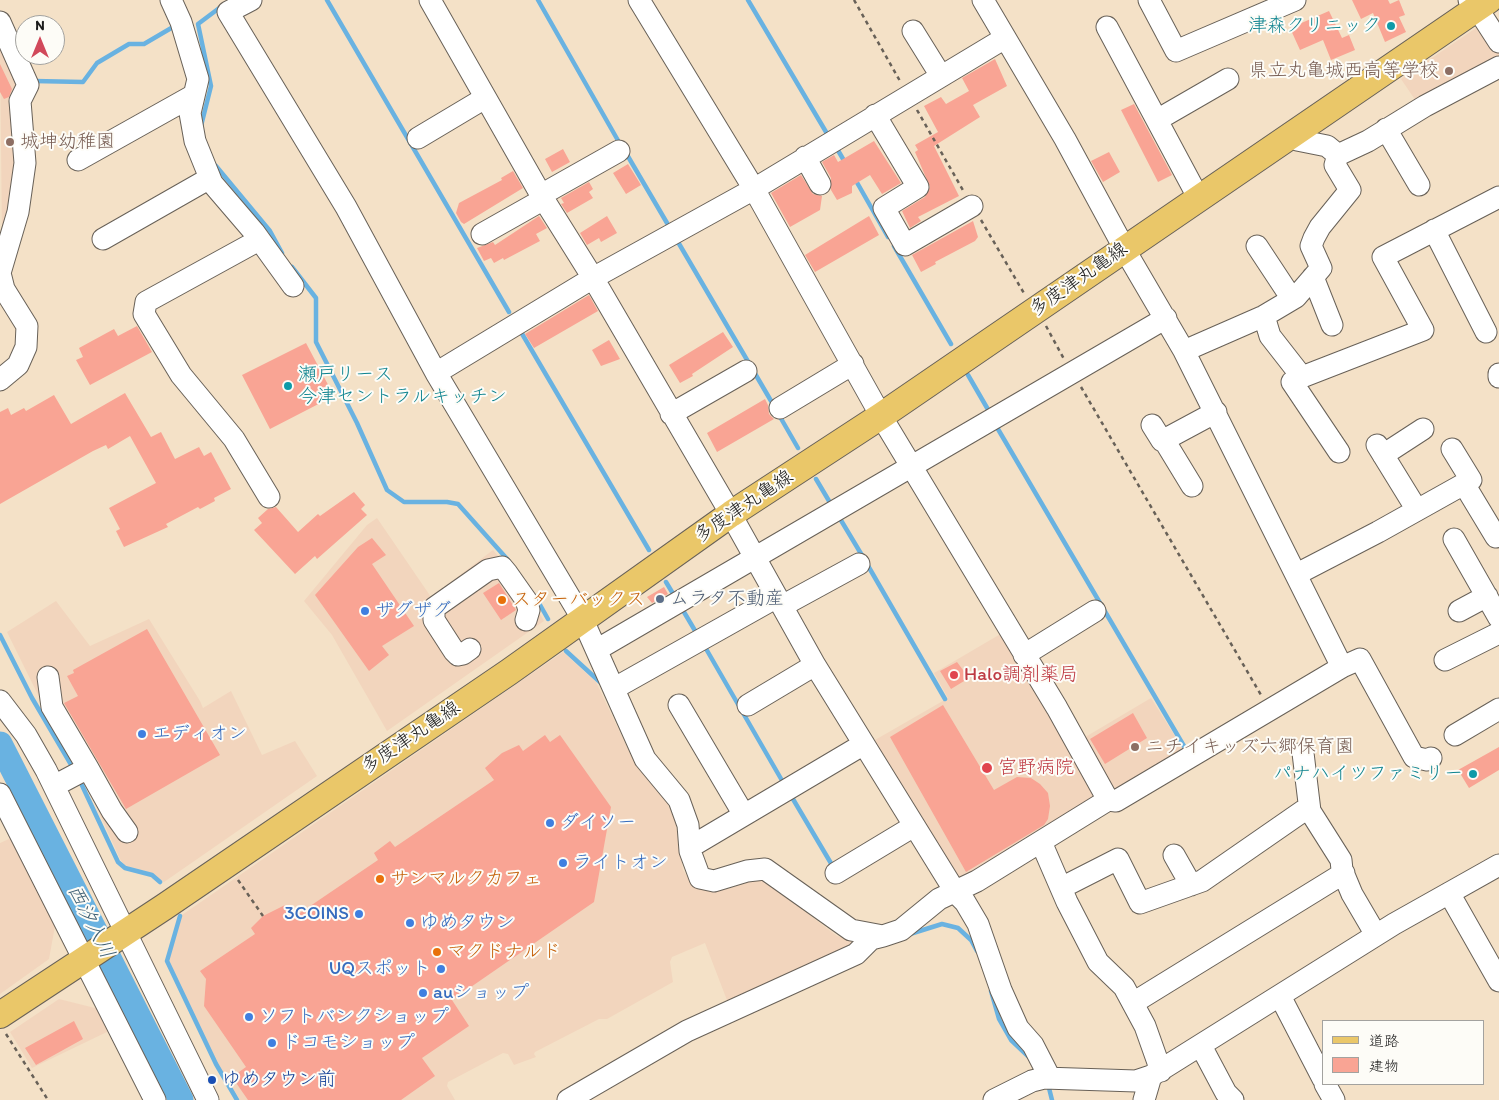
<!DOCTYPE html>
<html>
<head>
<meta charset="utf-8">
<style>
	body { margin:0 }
	#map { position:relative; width:1499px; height:1100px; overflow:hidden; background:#f4e1c7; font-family:Itim,"Klee One",sans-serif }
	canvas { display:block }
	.legend { position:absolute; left:1322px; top:1020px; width:162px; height:65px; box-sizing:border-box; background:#fdfcf7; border:1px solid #a3a29f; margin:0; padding:6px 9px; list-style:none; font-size:15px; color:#1c1c1c }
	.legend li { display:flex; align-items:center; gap:10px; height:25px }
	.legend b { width:25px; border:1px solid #a3a29f }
	.north { position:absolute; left:15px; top:15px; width:50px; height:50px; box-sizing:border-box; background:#fdfcf7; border:1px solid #a3a29f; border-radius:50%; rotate:0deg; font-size:14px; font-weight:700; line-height:20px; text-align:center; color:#1c1c1c }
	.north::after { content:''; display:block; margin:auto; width:18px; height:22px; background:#d1495b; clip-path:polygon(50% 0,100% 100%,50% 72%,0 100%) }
</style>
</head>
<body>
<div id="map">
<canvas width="1499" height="1100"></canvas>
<ul class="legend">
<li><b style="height:6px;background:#eac769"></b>道路</li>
<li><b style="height:14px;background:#f9a494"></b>建物</li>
</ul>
<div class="north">N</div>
</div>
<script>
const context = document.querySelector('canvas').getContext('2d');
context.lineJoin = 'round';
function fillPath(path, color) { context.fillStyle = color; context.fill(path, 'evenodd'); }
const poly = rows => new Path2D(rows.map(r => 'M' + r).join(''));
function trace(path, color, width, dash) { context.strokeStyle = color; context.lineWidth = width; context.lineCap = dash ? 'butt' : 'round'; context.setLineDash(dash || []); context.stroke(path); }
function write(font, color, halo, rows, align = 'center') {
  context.font = font + ' Itim,"Klee One",sans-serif'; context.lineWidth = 4; context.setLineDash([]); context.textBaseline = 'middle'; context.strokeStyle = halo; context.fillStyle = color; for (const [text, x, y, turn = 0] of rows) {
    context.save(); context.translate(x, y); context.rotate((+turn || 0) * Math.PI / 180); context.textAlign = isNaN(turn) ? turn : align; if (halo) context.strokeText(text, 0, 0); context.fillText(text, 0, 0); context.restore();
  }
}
fillPath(poly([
	[1476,28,1482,28,1499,54,1499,64,1420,107,1401,79],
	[0,47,24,80,22,157,2,237],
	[377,518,431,597,493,550,525,589,544,621,387,731,332,635,304,601,367,525],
	[56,601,90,646,149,619,200,701,203,708,231,691,262,755,295,741,317,776,164,882,146,871,125,866,120,859,78,766,46,711,7,632],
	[1004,632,1100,795,1098,804,956,880,875,740,948,698,934,673],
	[563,652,596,682,636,766,666,801,675,819,683,870,691,882,711,889,728,889,757,879,771,885,829,930,837,936,848,939,854,945,730,1008,705,943,672,957,670,962,673,982,607,1019,599,1019,535,1052,534,1054,536,1057,514,1065,508,1054,503,1053,448,1082,447,1086,455,1100,240,1100,217,1062,168,961,182,915],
	[1151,698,1187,755,1116,796,1082,739],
	[11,838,55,926,49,959,0,994,0,843],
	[59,999,99,1009,109,1031,32,1068,10,1032]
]), '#f2d5bd');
trace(poly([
	[327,0,509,312],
	[538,0,620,144],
	[748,0,829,137],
	[34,81,83,82,97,63,129,44,144,44,173,27],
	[201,126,211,86,198,24,222,6],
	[836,147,846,164],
	[626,153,667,223],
	[216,166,270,231,282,253],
	[855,179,888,237],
	[678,242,774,406],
	[894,246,951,344],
	[292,267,316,298,316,342,357,423,387,490,404,502,447,502,458,504,508,560],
	[521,332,649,550],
	[968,375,990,413],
	[779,415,798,448],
	[995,424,1188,753],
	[816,479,832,506],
	[839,517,863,557],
	[867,564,945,699],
	[666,582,675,597],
	[535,596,548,619],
	[681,607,697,634],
	[0,635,32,698,73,768],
	[705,647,784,784],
	[566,651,601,683],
	[79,779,118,862,125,868,152,875,160,882],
	[790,794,832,865],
	[180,916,167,961,216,1064,237,1100],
	[910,934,942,924,958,928,971,940,977,951],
	[991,991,999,1019,1011,1040,1030,1058],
	[1048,1084,1052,1100]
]), '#69b2e1', 4.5);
trace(poly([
	[0,744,181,1100]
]), '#69b2e1', 25);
fillPath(poly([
	[1352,0,1388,0,1390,4,1399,0,1405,15,1399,17,1406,32,1385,42,1373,13,1361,19],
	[1329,11,1342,38,1349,35,1355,50,1331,60,1323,40,1300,50,1290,28],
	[995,59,1007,86,973,105,980,117,934,146,959,196,918,217,921,221,910,228,902,211,925,197,930,187,915,152,918,150,915,145,938,132,924,106,941,97,946,104,969,91,962,78],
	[0,64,12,89,9,97,4,99,0,92],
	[1134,104,1172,175,1158,182,1121,110],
	[874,141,901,183,882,194,870,175,852,186,852,193,837,200,831,190,831,178,822,162,834,155,838,162],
	[563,149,570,162,552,172,545,159],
	[1109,152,1120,172,1103,182,1091,161],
	[628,164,641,185,626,194,613,173],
	[513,171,523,188,464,224,461,222,456,213,459,203,502,180,501,178],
	[801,175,813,194,822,196,820,210,790,227,771,193],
	[589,182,593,189,589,192,593,198,567,213,561,204,564,203,561,198],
	[539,216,547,228,536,234,540,241,504,260,503,258,494,263,491,258,484,261,477,248,493,242,495,245],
	[607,216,617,233,601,242,599,238,587,245,580,233],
	[869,216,879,235,815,272,805,255],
	[973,221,978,237,975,241,935,262,936,264,921,272,912,255],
	[589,295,598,311,534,348,525,334],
	[137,326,152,352,90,385,76,360,83,357,79,348,114,329,118,336],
	[723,332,733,347,692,374,693,376,680,383,669,365],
	[609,340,620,359,601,366,592,350],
	[306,343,334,396,270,429,242,375],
	[125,393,151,437,161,432,175,459,199,447,204,456,211,452,231,489,214,498,215,501,200,509,198,507,166,524,168,527,124,547,116,531,120,529,109,508,156,483,130,436,108,449,106,445,93,451,0,504,0,412,8,408,11,415,24,408,26,411,54,395,71,424],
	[765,399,768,405,769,414,774,419,717,452,707,433],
	[354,492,365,505,361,509,367,515,317,559,315,556,295,574,254,530,262,523,258,518,268,509,276,507,298,532,318,514,320,516],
	[372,538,386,555,372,564,414,626,382,646,389,655,369,671,315,595,358,547],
	[499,583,516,610,501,620,483,593],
	[664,587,668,594,652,603,647,597],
	[147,629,220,755,126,809,64,703,78,696,67,676,74,673,73,670],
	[957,662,969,678,951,689,940,671],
	[943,705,994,790,1017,777,1031,778,1040,784,1048,793,1050,806,1048,819,1044,825,966,872,890,737],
	[1133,713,1147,738,1105,764,1090,739],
	[545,735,550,742,560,735,611,807,594,902,452,1000,469,1026,422,1058,435,1076,401,1100,248,1100,232,1077,246,1067,204,1006,206,979,200,971,255,934,251,928,263,916,285,905,294,917,378,860,374,853,390,841,395,847,494,780,485,768,502,753,519,745,523,751],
	[1499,747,1499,770,1469,788,1458,770],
	[74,1021,83,1039,36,1065,25,1048]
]), '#f9a494');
const minor = poly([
	[171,0,181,22,198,79,190,113,195,141,212,183,254,232,293,286],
	[251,0,228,12,346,207,436,373,582,618,645,759,679,800,688,825,690,851,700,878,714,881,747,871,765,869,851,930,883,936,901,930,939,899,977,881,1108,800,1116,801,1342,667,1360,659,1414,757,1427,760,1431,758],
	[430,0,541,195,593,278,725,504,815,665,956,893,965,902,978,924,1001,990,1018,1028,1033,1045,1050,1078],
	[639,0,754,189,881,416,1057,708,1108,800],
	[983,0,1065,139,1129,257,1184,351,1342,667],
	[1149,0,1176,51,1295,0],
	[1469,0,1477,8,1499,42],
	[0,22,28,85,20,101,25,163,18,212,0,273,4,289,27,326,26,347,18,365,0,380],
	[1107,27,1198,197],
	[913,31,941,76],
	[875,115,918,187,884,208,905,245,972,206],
	[1157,120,1228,79],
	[1386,129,1419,185],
	[1291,133,1297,140,1327,146,1338,155],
	[418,138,485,98],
	[805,157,820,184],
	[78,160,194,95],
	[541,195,619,151],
	[1434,230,1486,332],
	[482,234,544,199],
	[103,239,210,178],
	[259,240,146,302,144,314,181,375,234,439,269,497],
	[1257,246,1292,299],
	[1313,277,1332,325],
	[1264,316,1270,336,1302,377,1292,382,1339,452],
	[1184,351,1264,316,1296,297,1321,268,1311,246,1314,238,1320,227,1350,190,1335,165,1338,155,1368,141,1425,106,1499,67],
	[436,373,593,278,754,189,1005,38],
	[1499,374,1499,377],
	[1302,377,1423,330,1383,257,1499,197],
	[780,408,853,364],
	[671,414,746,371],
	[1152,425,1162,441,1216,412],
	[1164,440,1192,486],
	[1377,445,1417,510],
	[1383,455,1423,429],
	[1464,484,1496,537],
	[1454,539,1499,618],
	[1297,574,1378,532,1471,480,1452,449],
	[782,606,859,564],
	[1459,611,1487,596],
	[470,649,463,654,458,655,454,651,434,620,434,608,488,570,502,567,507,573,526,600,529,610,526,620],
	[598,649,1166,318],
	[1024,655,1095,611],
	[1445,660,1499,633],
	[48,677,52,707,88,768,54,786],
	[615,688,777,597],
	[0,701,26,735,46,770,208,1100],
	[679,705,744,815],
	[748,705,815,665],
	[1455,735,1499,709],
	[1303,753,1310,811],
	[88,768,112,811,127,832],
	[0,794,155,1100],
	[1041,842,1067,902,1098,962,1124,987,1145,1026,1161,1071],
	[697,843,864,744],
	[1174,855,1191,885],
	[836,873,914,826],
	[1061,888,1118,859,1140,903,1202,881,1303,811,1310,811,1341,860,1342,870,1352,894,1376,935],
	[1449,893,1499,981],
	[1280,996,1323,1079],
	[1133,1003,1344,873],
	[1201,1046,1226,1093,1233,1100],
	[1325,1084,1334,1100],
	[568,1100,687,1031,856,954,871,939,883,936],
	[994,1100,1032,1081,1044,1078,1136,1081,1151,1076,1394,924,1499,865],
	[1144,1100,1151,1076]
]);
const major = poly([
	[0,1015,164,907,509,672,731,514,881,416,1489,0]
]);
trace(minor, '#686158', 23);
trace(major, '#686158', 28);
trace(poly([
	[854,0,900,81],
	[917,110,964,192],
	[981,220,1025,295],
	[1046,326,1064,359],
	[1081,387,1261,695],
	[238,880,263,916],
	[6,1034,48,1100]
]), '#686158', 2.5, [4, 4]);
trace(minor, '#fff', 21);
trace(major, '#eac769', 26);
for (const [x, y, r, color] of [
	[1391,26,5,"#0f9aa8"],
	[1449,71,5,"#8d6e63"],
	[10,142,5,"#8d6e63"],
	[288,386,5,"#0f9aa8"],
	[660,599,5,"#5c6f8a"],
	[502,600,5,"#e8710a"],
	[365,611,5,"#3f7fe0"],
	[954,675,5,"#e0444e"],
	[142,734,5,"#3f7fe0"],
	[1135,747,5,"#8d6e63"],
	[987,768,6,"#e0444e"],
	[1473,774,5,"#0f9aa8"],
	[550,823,5,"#3f7fe0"],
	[563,863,5,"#3f7fe0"],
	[380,879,5,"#e8710a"],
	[359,914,5,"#3f7fe0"],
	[410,923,5,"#3f7fe0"],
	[437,952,5,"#e8710a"],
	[441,969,5,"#3f7fe0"],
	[423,993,5,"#3f7fe0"],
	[249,1017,5,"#3f7fe0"],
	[272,1043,5,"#3f7fe0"],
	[212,1080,5,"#1a4fb4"]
]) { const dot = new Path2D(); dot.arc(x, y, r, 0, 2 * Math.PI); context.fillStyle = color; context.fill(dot); trace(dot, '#fdfcf7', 2); }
write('19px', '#0d838f', '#fdfcf7', [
	["津森クリニック",1381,26],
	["瀬戸リース",298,375,"left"],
	["今津セントラルキッチン",298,397,"left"],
	["パナハイツファミリー",1463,774]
], 'right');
write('19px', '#785e54', '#fdfcf7', [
	["県立丸亀城西高等学校",1439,71,"right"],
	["城坤幼稚園",20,142],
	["ニチイキッズ六郷保育園",1145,747]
], 'left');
write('19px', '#1c1c1c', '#fdfcf7', [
	["多度津丸亀線",1079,280,-35],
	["多度津丸亀線",744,507,-34],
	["多度津丸亀線",411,738,-34]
]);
write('19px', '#4e5e75', '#fdfcf7', [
	["ムラタ不動産",670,599]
], 'left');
write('19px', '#c56008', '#fdfcf7', [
	["スターバックス",512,600],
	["サンマルクカフェ",390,879],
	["マクドナルド",447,952]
], 'left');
write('19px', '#366cbe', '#fdfcf7', [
	["ザグザグ",375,611],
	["エディオン",152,734],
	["ダイソー",560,823],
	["ライトオン",573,863],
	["3COINS",349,914,"right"],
	["ゆめタウン",420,923],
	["UQスポット",431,969,"right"],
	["auショップ",433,993],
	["ソフトバンクショップ",259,1017],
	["ドコモショップ",282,1043]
], 'left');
write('19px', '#be3a42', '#fdfcf7', [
	["Halo調剤薬局",964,675],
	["宮野病院",998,768]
], 'left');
write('19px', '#164399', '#fdfcf7', [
	["ゆめタウン前",222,1080]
], 'left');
write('italic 20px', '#3f6075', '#fdfcf7', [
	["西汐入川",90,922,63]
]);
</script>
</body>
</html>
